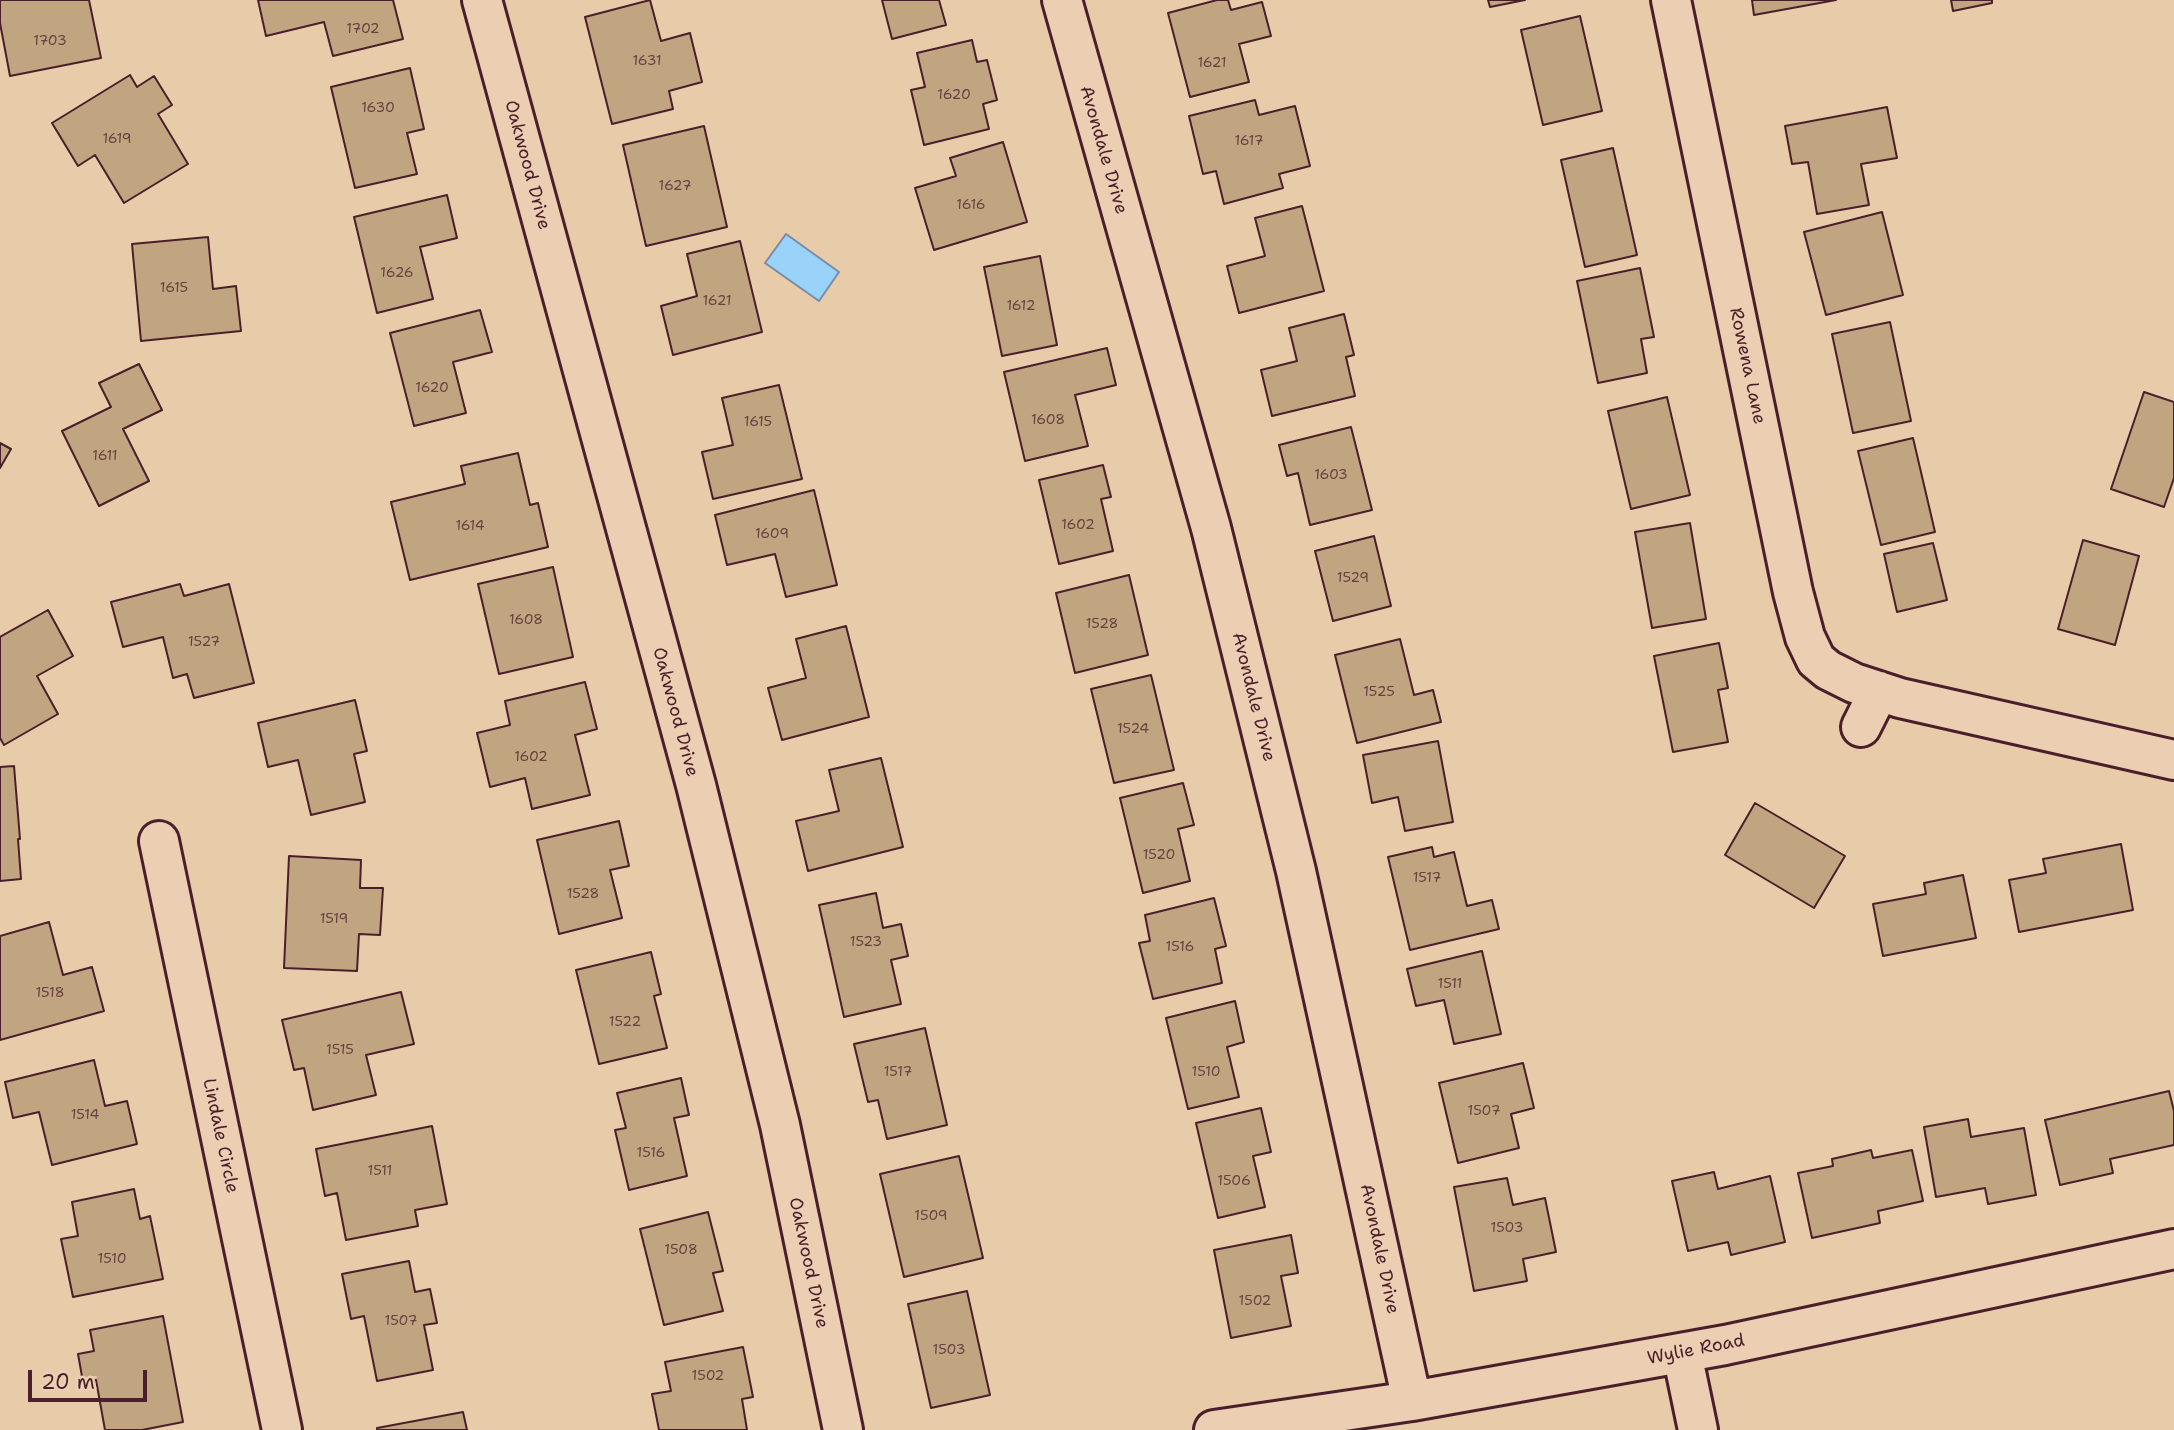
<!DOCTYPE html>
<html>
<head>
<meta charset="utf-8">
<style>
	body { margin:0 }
	#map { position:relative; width:2174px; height:1430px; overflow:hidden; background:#e8cca9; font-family:"Shantell Sans",sans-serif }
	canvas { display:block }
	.scale { position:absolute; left:28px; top:1370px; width:119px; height:32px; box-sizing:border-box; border:4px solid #4a1f2b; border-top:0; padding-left:9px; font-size:21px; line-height:24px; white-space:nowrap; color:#4a1f2b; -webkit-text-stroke:5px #ecceb2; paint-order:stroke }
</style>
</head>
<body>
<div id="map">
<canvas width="2174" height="1430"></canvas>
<div class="scale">20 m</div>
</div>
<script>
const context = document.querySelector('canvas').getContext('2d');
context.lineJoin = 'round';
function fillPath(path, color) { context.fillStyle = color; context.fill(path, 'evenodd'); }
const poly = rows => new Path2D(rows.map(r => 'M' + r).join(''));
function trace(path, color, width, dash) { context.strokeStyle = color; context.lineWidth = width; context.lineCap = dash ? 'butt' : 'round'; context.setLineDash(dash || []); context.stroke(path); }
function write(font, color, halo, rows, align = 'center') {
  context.font = font + ' "Shantell Sans",sans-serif'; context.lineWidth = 7; context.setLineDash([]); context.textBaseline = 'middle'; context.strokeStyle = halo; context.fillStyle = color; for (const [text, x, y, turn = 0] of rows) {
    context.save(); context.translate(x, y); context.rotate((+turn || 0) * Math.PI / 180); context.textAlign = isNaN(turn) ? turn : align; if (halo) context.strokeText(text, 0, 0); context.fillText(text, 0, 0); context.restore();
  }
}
const water = poly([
	[786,234,839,272,819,301,765,263,786,234]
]);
fillPath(water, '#9ad3fa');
trace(water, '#7a8ba7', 2);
const building = poly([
	[0,0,89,0,101,58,10,76,0,23,0,0],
	[258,0,393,0,403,39,333,56,324,22,266,36,258,0],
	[650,0,661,41,690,33,702,82,669,91,673,109,612,124,585,17,650,0],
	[882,0,939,0,946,25,892,39,882,0],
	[1217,0,1228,0,1231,10,1262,2,1271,36,1239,44,1249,82,1190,97,1168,13,1217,0],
	[1488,0,1525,0,1490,7,1488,0],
	[1752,0,1836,0,1754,15,1752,0],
	[1951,0,1992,0,1992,3,1953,11,1951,0],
	[1580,16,1602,111,1543,125,1521,30,1580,16],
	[972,40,977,62,987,60,997,100,983,104,989,129,924,145,911,90,925,87,917,53,972,40],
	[410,68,424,129,407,133,417,174,355,188,331,87,410,68],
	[130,75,137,87,154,76,172,105,158,114,188,164,124,203,95,155,78,166,52,123,130,75],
	[1255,100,1259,115,1295,106,1310,166,1279,174,1283,188,1224,204,1216,171,1203,174,1189,116,1255,100],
	[1887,107,1897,158,1861,164,1869,205,1817,214,1808,162,1792,164,1785,126,1887,107],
	[704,126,727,227,646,246,623,145,704,126],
	[1003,142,1027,222,934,250,915,188,956,176,950,158,1003,142],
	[1613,148,1637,255,1585,267,1561,160,1613,148],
	[447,195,457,238,420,247,433,299,377,313,354,217,447,195],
	[1302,206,1324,291,1239,313,1227,266,1265,256,1255,218,1302,206],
	[1882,212,1903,295,1826,315,1804,232,1882,212],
	[208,237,213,289,236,286,241,331,141,341,132,244,208,237],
	[740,241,762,332,673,355,661,306,697,296,687,254,740,241],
	[1040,256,1057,345,1002,356,984,267,1040,256],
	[1640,268,1654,337,1641,339,1647,373,1598,383,1577,281,1640,268],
	[480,310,492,352,453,362,466,413,414,426,390,333,480,310],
	[1344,314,1354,355,1346,357,1355,396,1272,416,1261,370,1297,361,1289,328,1344,314],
	[1890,322,1911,421,1853,433,1832,334,1890,322],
	[1107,348,1116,385,1075,395,1088,446,1025,461,1004,372,1107,348],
	[139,364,162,410,123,429,149,481,99,506,62,431,111,407,99,383,139,364],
	[779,385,802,479,713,499,702,452,733,445,722,398,779,385],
	[2144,392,2174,402,2174,478,2164,507,2111,489,2144,392],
	[1667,397,1690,495,1631,509,1608,411,1667,397],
	[1351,427,1372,510,1310,525,1298,473,1287,476,1279,445,1351,427],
	[1913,438,1935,532,1881,545,1858,451,1913,438],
	[0,443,11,449,0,468,0,443],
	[518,453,530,505,538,503,548,547,410,580,391,502,465,484,461,466,518,453],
	[1103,465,1111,497,1101,499,1113,551,1059,564,1039,480,1103,465],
	[814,490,837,585,786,597,775,554,727,565,715,515,814,490],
	[1690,523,1706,619,1652,628,1635,532,1690,523],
	[1374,536,1391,606,1333,621,1315,551,1374,536],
	[2083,540,2139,556,2115,645,2058,629,2083,540],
	[1933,543,1947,600,1897,612,1884,554,1933,543],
	[553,567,573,657,499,674,478,584,553,567],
	[1129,575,1148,655,1075,673,1056,593,1129,575],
	[180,584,184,596,229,584,254,683,194,698,187,674,173,678,163,637,123,647,111,602,180,584],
	[48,610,73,656,37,676,58,714,4,745,0,738,0,637,48,610],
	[846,626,869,717,782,740,768,688,806,678,796,639,846,626],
	[1400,639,1414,695,1433,690,1441,722,1357,743,1335,655,1400,639],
	[1719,643,1728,688,1718,690,1728,742,1673,752,1654,656,1719,643],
	[1151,675,1174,770,1114,783,1091,689,1151,675],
	[585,682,597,729,575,735,590,795,532,809,525,778,490,787,477,733,510,725,505,701,585,682],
	[355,700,367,751,354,754,365,802,311,815,298,760,268,767,258,723,355,700],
	[1438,741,1453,822,1405,831,1398,797,1372,803,1363,755,1438,741],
	[881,758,903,847,808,871,796,821,839,811,829,770,881,758],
	[14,766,20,839,18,839,21,879,0,881,0,767,14,766],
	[1183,783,1194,825,1178,829,1190,881,1143,893,1120,798,1183,783],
	[1755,803,1845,856,1814,908,1725,855,1755,803],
	[619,821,629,866,610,870,622,918,559,934,537,840,619,821],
	[2121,844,2133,910,2019,932,2009,880,2046,873,2043,859,2121,844],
	[1432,847,1434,857,1454,852,1467,906,1492,900,1499,929,1410,950,1388,857,1432,847],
	[289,856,361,860,360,888,383,888,380,935,359,934,357,971,284,968,289,856],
	[1963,875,1976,938,1883,956,1873,904,1926,894,1924,883,1963,875],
	[876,893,883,928,901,924,908,956,891,960,901,1004,844,1017,819,905,876,893],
	[1214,898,1226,946,1215,949,1222,983,1153,999,1139,943,1150,941,1145,915,1214,898],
	[49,922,63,975,92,967,104,1011,0,1040,0,936,49,922],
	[1482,951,1501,1034,1454,1044,1444,1000,1416,1006,1407,969,1482,951],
	[651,952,661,994,654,996,667,1048,599,1064,576,970,651,952],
	[401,992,414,1044,366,1055,376,1095,313,1110,304,1068,294,1070,282,1020,401,992],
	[1235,1001,1244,1042,1227,1047,1239,1097,1188,1109,1166,1018,1235,1001],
	[925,1028,947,1125,887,1139,878,1100,868,1102,854,1044,925,1028],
	[94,1060,105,1106,127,1101,137,1144,52,1165,39,1112,13,1118,5,1082,94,1060],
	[1523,1063,1534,1108,1511,1114,1519,1148,1458,1163,1439,1083,1523,1063],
	[681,1078,689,1115,674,1118,687,1176,629,1190,615,1130,626,1128,617,1093,681,1078],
	[2169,1091,2174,1111,2174,1145,2110,1159,2113,1173,2060,1185,2045,1120,2169,1091],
	[1261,1108,1271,1152,1253,1156,1265,1207,1218,1218,1196,1123,1261,1108],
	[1968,1119,1971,1137,2024,1128,2036,1195,1988,1204,1985,1188,1936,1197,1924,1127,1968,1119],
	[432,1126,447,1204,415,1210,418,1226,346,1240,337,1193,325,1196,316,1149,432,1126],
	[1871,1150,1873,1158,1912,1150,1923,1201,1878,1211,1880,1223,1812,1238,1798,1173,1833,1166,1832,1159,1871,1150],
	[959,1156,983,1258,904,1277,880,1174,959,1156],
	[1714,1172,1718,1189,1770,1176,1785,1242,1731,1255,1728,1242,1688,1251,1672,1181,1714,1172],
	[1507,1178,1513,1205,1545,1198,1556,1252,1523,1259,1527,1281,1474,1291,1454,1187,1507,1178],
	[134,1189,140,1219,150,1216,163,1279,73,1297,61,1239,78,1236,72,1202,134,1189],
	[708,1212,723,1271,713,1273,723,1311,664,1325,640,1229,708,1212],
	[1291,1235,1298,1273,1281,1276,1291,1326,1231,1338,1214,1250,1291,1235],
	[409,1261,415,1292,430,1289,437,1323,424,1325,433,1370,377,1381,364,1316,351,1319,342,1274,409,1261],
	[967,1291,990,1395,931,1408,908,1304,967,1291],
	[163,1316,183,1422,142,1430,105,1430,96,1380,83,1382,78,1354,94,1351,90,1330,163,1316],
	[743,1347,753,1397,742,1399,747,1430,659,1430,652,1394,671,1391,665,1362,743,1347],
	[463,1412,467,1430,377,1430,377,1428,463,1412]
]);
fillPath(building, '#c0a580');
trace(building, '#4a1f2b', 2);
const minor = poly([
	[482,0,696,785,780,1125,843,1430],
	[1062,0,1211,528,1296,871,1412,1401],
	[1671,0,1793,592,1805,637,1816,660,1828,670,1854,683,1900,698,2174,760],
	[1861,727,1879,691],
	[159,841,282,1430],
	[1682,1353,1698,1430],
	[1214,1430,1412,1401,1725,1345,2174,1249]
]);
trace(minor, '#4a1f2b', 44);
trace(minor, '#ecceb2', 38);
write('14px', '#684040', null, [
	["1702",363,29],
	["1703",50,41],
	["1631",647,61],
	["1621",1212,63],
	["1620",954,95],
	["1630",378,108],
	["1619",117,139],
	["1617",1249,141],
	["1627",675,186],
	["1616",971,205],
	["1626",397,273],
	["1615",174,288],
	["1621",717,301],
	["1612",1021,306],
	["1620",432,388],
	["1608",1048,420],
	["1615",758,422],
	["1611",105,456],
	["1603",1331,475],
	["1602",1078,525],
	["1614",470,526],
	["1609",772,534],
	["1529",1353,578],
	["1608",526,620],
	["1528",1102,624],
	["1527",204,642],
	["1525",1379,692],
	["1524",1133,729],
	["1602",531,757],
	["1520",1159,855],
	["1517",1427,878],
	["1528",583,894],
	["1519",334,919],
	["1523",866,942],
	["1516",1180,947],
	["1511",1450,984],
	["1518",50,993],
	["1522",625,1022],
	["1515",340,1050],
	["1517",898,1072],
	["1510",1206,1072],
	["1507",1484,1111],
	["1514",85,1115],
	["1516",651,1153],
	["1511",380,1171],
	["1506",1234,1181],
	["1509",931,1216],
	["1503",1507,1228],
	["1508",681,1250],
	["1510",112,1259],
	["1502",1255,1301],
	["1507",401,1321],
	["1503",949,1350],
	["1502",708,1376]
]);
write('18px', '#4a1f2b', '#ecceb2', [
	["Avondale Drive",1103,150,74],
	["Oakwood Drive",527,165,75],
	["Rowena Lane",1747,366,78],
	["Avondale Drive",1253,697,76],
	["Oakwood Drive",675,712,75],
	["Lindale Circle",220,1136,78],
	["Avondale Drive",1379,1249,78],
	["Oakwood Drive",808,1263,78],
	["Wylie Road",1696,1350,-11]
]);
</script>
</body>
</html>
